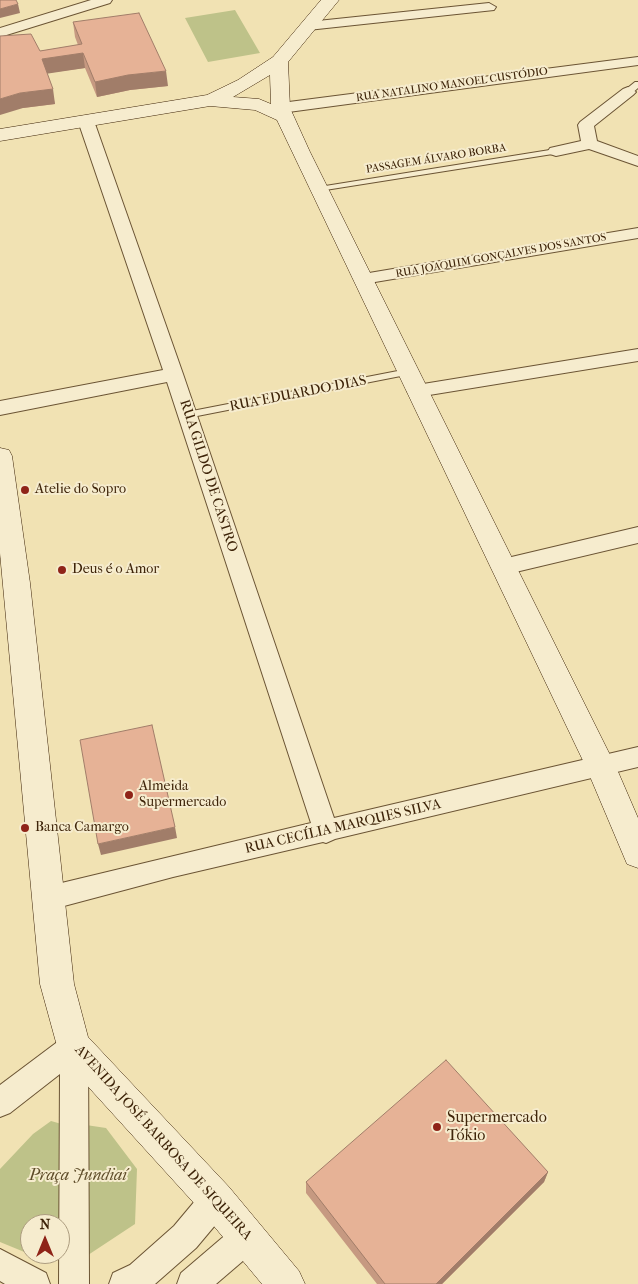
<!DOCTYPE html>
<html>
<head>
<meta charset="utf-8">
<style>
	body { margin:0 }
	#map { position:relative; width:638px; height:1284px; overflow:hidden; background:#f1e2b3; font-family:"IM FELL French Canon",serif }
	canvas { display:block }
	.north { position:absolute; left:20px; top:1214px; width:50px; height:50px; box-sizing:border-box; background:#f6ecce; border:1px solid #ac9c7f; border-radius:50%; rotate:0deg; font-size:14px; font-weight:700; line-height:20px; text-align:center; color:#3e2409 }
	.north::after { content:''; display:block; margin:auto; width:18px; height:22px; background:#8f2418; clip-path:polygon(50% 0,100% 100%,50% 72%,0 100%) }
</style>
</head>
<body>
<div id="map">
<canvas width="638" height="1284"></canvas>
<div class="north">N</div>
</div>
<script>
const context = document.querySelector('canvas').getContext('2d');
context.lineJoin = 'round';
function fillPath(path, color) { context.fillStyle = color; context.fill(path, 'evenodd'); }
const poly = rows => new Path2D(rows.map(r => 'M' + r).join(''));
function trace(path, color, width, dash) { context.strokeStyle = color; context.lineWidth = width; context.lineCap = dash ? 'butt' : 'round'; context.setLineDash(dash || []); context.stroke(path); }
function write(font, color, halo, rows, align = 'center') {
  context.font = font + ' "IM FELL French Canon",serif'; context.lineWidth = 4; context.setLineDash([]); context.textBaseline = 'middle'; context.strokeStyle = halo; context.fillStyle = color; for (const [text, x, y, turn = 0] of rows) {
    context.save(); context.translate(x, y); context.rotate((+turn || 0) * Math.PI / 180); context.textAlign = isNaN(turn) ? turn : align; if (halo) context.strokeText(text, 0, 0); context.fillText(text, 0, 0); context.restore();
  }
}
fillPath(poly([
	[235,10,260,53,208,62,185,18],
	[51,1121,65,1125,86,1125,106,1128,137,1169,135,1224,82,1259,39,1258,0,1242,0,1169,33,1134],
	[30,1224,60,1224,60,1254,30,1254]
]), '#bec289');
const lane = poly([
	[635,82,638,82,638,88,631,94,625,94,625,90,635,82],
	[556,149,559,149,559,153,319,191,315,189,319,187,556,149],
	[408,369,411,370,411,374,187,418,182,415,187,412,408,369]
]);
const street = poly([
	[91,0,112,0,110,3,0,37,0,28,91,0],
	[489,3,496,7,494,10,308,30,301,26,308,22,489,3],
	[638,57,638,65,281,113,273,108,281,103,638,57],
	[628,87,636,92,633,95,594,126,597,141,638,156,638,166,589,149,556,156,550,154,548,151,550,148,581,141,578,125,580,122,623,89,628,87],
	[86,116,94,121,183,374,334,818,638,747,638,767,335,839,326,843,323,842,173,877,49,910,40,906,36,898,40,890,49,886,311,823,167,382,0,415,0,401,163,370,78,121,86,116],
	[638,228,638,238,363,284,357,283,354,279,357,275,363,274,638,228],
	[638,349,638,361,417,397,410,395,407,391,410,387,417,385,638,349],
	[638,527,638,543,503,575,495,573,492,567,495,561,503,559,638,527],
	[74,1033,84,1037,88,1046,89,1284,59,1284,60,1074,10,1113,0,1117,0,1085,64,1037,74,1033],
	[216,1185,227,1189,231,1200,227,1211,196,1248,155,1284,109,1284,113,1273,130,1265,174,1226,205,1189,216,1185],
	[247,1222,258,1226,262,1237,258,1248,216,1284,177,1284,181,1273,236,1226,247,1222],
	[0,1249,46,1273,50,1284,5,1284,0,1281,0,1249]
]);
const secondary = poly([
	[321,0,339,0,288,62,290,108,310,152,616,767,638,818,638,868,627,864,586,767,277,120,255,110,210,106,0,141,0,129,207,95,238,80,273,57,321,0],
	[270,75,271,104,259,99,233,97,270,75],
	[0,448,9,450,12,456,30,583,74,984,88,1037,229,1187,299,1271,305,1284,262,1284,203,1213,62,1058,57,1046,40,984,0,553,0,448]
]);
trace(lane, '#6b5434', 2);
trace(street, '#6b5434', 2);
trace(secondary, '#3e2409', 1);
fillPath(lane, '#f6ecce');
fillPath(street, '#f6ecce');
fillPath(secondary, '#f6ecce');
fillPath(poly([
	[73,22,168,86,130,90,97,97,85,68,47,73,55,104,23,108,40,51,78,45,75,37],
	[548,1172,544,1182,442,1284,377,1284,306,1193,306,1182]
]), '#c69981');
fillPath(poly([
	[18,4,20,13,0,18,0,9],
	[83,53,85,68,45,74,42,59],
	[166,71,168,86,130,90,97,97,95,82,128,75],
	[53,89,55,104,23,108,0,115,0,99,20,93],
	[175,827,177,838,101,855,98,844],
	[548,1172,544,1182,442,1284,436,1284]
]), '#a17d69');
const building = poly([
	[0,0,16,0,18,4,0,9,0,0],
	[139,13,166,71,128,75,95,82,83,53,42,59,53,89,20,93,0,99,0,36,31,34,40,51,82,44,73,22,139,13],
	[152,725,175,827,98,844,80,740,152,725],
	[446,1060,548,1172,436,1284,385,1284,306,1182,446,1060]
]);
fillPath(building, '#e6b296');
trace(building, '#a17d69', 1);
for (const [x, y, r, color] of [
	[25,490,5,"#8f2418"],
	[62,570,5,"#8f2418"],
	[129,795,5,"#8f2418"],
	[25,828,5,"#8f2418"],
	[437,1127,5,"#8f2418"]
]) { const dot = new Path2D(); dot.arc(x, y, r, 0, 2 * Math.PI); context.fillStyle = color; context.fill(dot); trace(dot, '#f6ecce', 2); }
write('11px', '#3e2409', '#f6ecce', [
	["RUA NATALINO MANOEL CUSTÓDIO",452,85,-8],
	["PASSAGEM ÁLVARO BORBA",436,159,-9],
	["RUA JOAQUIM GONÇALVES DOS SANTOS",501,256,-10]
]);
write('14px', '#3e2409', '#f6ecce', [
	["RUA EDUARDO DIAS",298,394,-11],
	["RUA GILDO DE CASTRO",208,476,72],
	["RUA CECÍLIA MARQUES SILVA",343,827,-13],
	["AVENIDA JOSÉ BARBOSA DE SIQUEIRA",163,1143,48]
]);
write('14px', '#3e2409', '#f6ecce', [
	["Atelie do Sopro",35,490],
	["Deus é o Amor",72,570],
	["Almeida",139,787],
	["Supermercado",139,803],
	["Banca Camargo",35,828]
], 'left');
write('16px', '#3e2409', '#f6ecce', [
	["Supermercado",447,1118],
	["Tókio",447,1136]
], 'left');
write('italic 16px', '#5e4c29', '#f6ecce', [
	["Praça Jundiaí",78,1176]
]);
</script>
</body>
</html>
